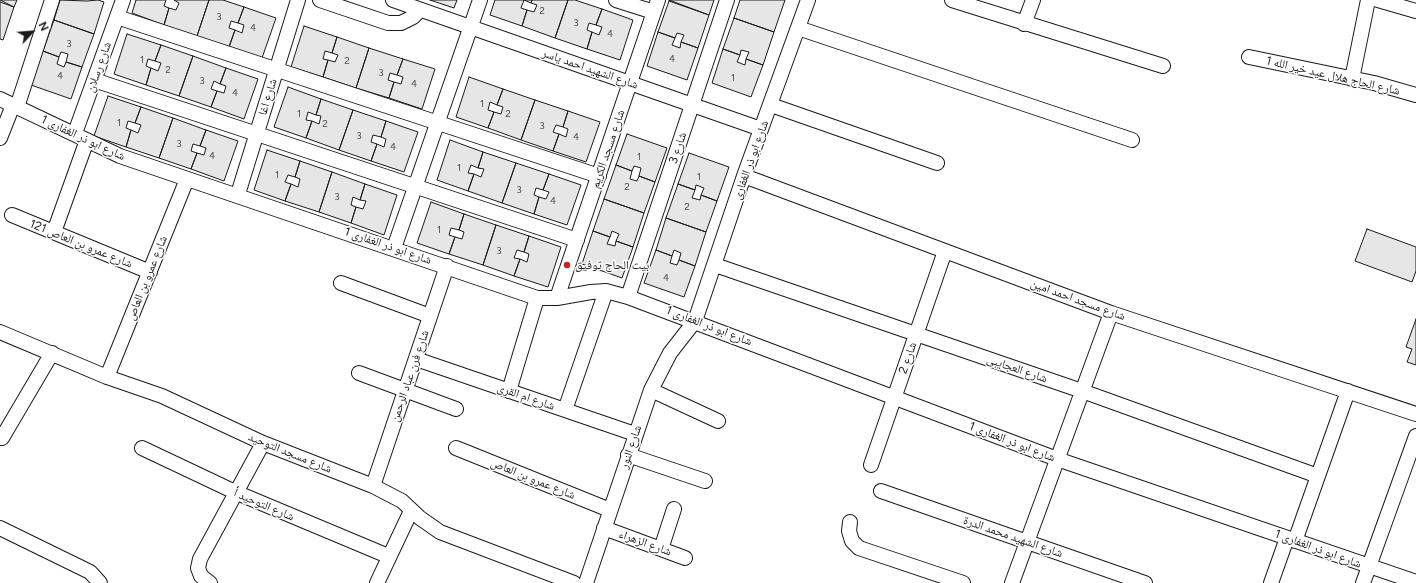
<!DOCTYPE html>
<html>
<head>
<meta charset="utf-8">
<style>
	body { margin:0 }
	#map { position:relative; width:1416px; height:583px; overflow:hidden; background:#fff; font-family:Figtree,sans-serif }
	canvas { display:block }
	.north { position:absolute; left:12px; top:12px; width:40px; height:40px; -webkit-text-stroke:3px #fff; paint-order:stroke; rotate:64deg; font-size:11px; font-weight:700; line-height:16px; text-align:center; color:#1a1a1a }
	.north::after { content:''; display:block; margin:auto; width:14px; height:18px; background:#1a1a1a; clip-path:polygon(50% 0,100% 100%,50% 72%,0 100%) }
</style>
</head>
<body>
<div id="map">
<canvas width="1416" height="583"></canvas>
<div class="north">N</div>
</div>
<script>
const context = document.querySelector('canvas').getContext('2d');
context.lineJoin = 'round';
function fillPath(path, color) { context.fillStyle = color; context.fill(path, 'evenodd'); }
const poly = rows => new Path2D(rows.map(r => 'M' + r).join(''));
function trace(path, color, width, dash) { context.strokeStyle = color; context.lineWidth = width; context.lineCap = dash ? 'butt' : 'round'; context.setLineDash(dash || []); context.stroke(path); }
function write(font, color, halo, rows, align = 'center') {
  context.font = font + ' Figtree,"Noto Naskh Arabic",sans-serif'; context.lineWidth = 3; context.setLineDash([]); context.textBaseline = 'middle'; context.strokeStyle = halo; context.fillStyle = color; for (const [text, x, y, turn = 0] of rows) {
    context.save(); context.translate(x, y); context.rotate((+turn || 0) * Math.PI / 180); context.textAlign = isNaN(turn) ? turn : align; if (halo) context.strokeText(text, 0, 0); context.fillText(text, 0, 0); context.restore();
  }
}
const building = poly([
	[0,0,17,0,14,7,0,0],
	[60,0,87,1,98,0,104,2,94,34,54,20,60,0],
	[136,0,166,0,164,6,169,8,164,25,132,13,136,0],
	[209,0,197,36,164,25,169,8,176,10,179,3,174,0,209,0],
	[209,0,223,0,244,7,238,23,231,21,229,28,235,30,229,47,197,36,209,0],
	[430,0,457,0,454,8,430,0],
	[495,0,532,0,531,3,524,0,521,8,527,10,522,26,490,15,495,0],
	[532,0,568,0,555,38,522,26,527,10,534,12,537,5,531,3,532,0],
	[568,0,575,0,602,9,596,25,589,23,587,30,592,32,587,49,555,38,568,0],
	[669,0,714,0,709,15,669,0],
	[740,0,785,0,774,32,734,18,740,0],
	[669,1,709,15,698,48,681,42,684,35,677,33,675,38,658,32,669,1],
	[0,2,14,7,3,40,0,39,0,2],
	[244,7,276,18,262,58,229,47,235,30,242,33,244,25,238,23,244,7],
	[602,9,633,20,620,60,587,49,592,32,599,35,602,27,596,25,602,9],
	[734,18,774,32,763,65,746,59,749,52,741,50,740,55,723,49,734,18],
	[54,20,94,34,82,67,66,62,68,54,61,52,59,57,43,51,54,20],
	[304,26,337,37,332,53,325,51,323,59,328,60,323,77,291,67,304,26],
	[658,32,675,38,672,45,680,48,681,42,698,48,687,80,647,66,658,32],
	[127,34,161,45,155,61,148,59,146,66,151,68,146,85,114,74,127,34],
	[337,37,369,48,356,88,323,77,328,60,335,62,338,55,332,53,337,37],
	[161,45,193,56,179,96,146,85,151,68,158,71,161,63,155,61,161,45],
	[369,48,403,59,397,75,390,73,388,80,394,82,389,98,356,88,369,48],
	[723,49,740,55,737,62,745,65,746,59,763,65,751,97,712,83,723,49],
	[43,51,59,57,57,64,64,67,66,62,82,67,71,99,31,85,43,51],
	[193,56,226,68,220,84,214,81,211,89,217,91,211,107,179,96,193,56],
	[403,59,435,69,422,109,389,98,394,82,401,84,403,77,397,75,403,59],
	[226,68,258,79,244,119,211,107,217,91,224,93,226,86,220,84,226,68],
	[469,77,503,89,497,105,490,102,488,110,494,112,488,128,456,117,469,77],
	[288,87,321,99,316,115,308,112,306,120,312,121,306,138,274,127,288,87],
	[503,89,535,100,521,140,488,128,494,112,501,114,503,107,497,105,503,89],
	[108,96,141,107,135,123,128,121,126,128,131,130,126,147,94,136,108,96],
	[321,99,353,110,339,150,306,138,312,121,319,124,321,116,316,115,321,99],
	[535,100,568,111,563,127,556,125,553,132,559,134,553,151,521,140,535,100],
	[141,107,173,118,159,158,126,147,131,130,138,133,141,125,135,123,141,107],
	[353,110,386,121,381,137,373,135,371,142,377,144,371,161,339,150,353,110],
	[568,111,600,122,586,162,553,151,559,134,566,137,568,129,563,127,568,111],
	[173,118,206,130,200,146,193,144,191,151,197,153,191,169,159,158,173,118],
	[386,121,418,132,404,172,371,161,377,144,384,147,386,139,381,137,386,121],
	[206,130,238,141,224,181,191,169,197,153,204,155,206,148,200,146,206,130],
	[627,134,667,148,655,182,639,176,641,168,634,166,632,171,616,165,627,134],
	[450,140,483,152,478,168,471,165,468,173,474,174,468,191,437,180,450,140],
	[267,150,300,161,295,177,288,175,285,182,291,184,285,201,254,190,267,150],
	[483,152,516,163,502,203,468,191,474,174,481,177,484,169,478,168,483,152],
	[689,153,729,167,717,201,701,195,704,188,696,185,695,190,678,184,689,153],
	[300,161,332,172,319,212,285,201,291,184,298,187,300,179,295,177,300,161],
	[516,163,549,174,543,190,536,188,534,195,539,197,534,214,502,203,516,163],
	[616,165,632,171,630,179,637,181,639,176,655,182,644,213,604,199,616,165],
	[332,172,365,184,360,200,353,197,351,205,356,207,351,223,319,212,332,172],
	[549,174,581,185,567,225,534,214,539,197,546,199,549,192,543,190,549,174],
	[365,184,397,195,384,235,351,223,356,207,363,209,366,201,360,200,365,184],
	[678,184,695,190,692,198,700,200,701,195,717,201,706,232,666,218,678,184],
	[604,199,644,213,633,247,616,241,619,234,612,231,610,237,593,231,604,199],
	[431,202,464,214,459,230,451,228,449,235,455,237,449,254,417,243,431,202],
	[464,214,496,225,483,265,449,254,455,237,462,239,464,232,459,230,464,214],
	[666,218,706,232,695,266,679,260,681,253,674,250,672,256,656,250,666,218],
	[496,225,529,236,524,252,517,250,514,258,520,259,514,276,483,265,496,225],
	[1367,229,1416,247,1416,271,1412,282,1355,261,1367,229],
	[593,231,610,237,607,244,615,246,616,241,633,247,622,278,582,264,593,231],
	[529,236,561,247,548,287,514,276,520,259,527,262,529,254,524,252,529,236],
	[656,250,672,256,670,263,677,265,679,260,695,266,684,297,644,283,656,250],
	[1416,319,1416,365,1407,362,1412,349,1406,347,1416,319]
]);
fillPath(building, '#e6e6e6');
trace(building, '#1a1a1a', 1);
const minor = poly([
	[320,0,388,23,401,23,413,17,420,10],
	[393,0,761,129],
	[616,0,654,12],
	[952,0,1163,66],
	[1378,0,1416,11],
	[117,17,599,176],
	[1024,24,1033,0],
	[798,28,1132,140],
	[1249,57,1374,83,1416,95],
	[1352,79,1368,0],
	[94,80,577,240],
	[0,99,120,156,537,298,557,298,591,292,606,291,628,297,1057,459,1416,582],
	[771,105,937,163],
	[17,107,52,0],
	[75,133,123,0],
	[0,138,13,105],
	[744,176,1111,313,1416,414],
	[238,194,298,0],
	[12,215,150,272],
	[54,232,87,140],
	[394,248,480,0],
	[715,265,1082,391,1318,476],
	[341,283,430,316],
	[628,297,727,0],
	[557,298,658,0],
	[0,332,107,377,162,396,263,443,373,486,402,501,420,518,440,532,574,583],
	[416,359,635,434],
	[359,373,456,409],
	[107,377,187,179],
	[651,390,718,421],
	[509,391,537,298],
	[565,410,606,291],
	[2,438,52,353],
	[142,448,235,492,388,556],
	[456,448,610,510],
	[628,455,705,481],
	[871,465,945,251],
	[373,486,447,266],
	[881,491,1145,583],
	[850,522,849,531,852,541,859,548,963,583],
	[0,528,90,572,100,583],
	[604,528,685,558],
	[1295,541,1348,391],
	[661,549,674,509],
	[210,583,201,576,198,568,200,559,263,443],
	[377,583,411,511],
	[586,583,651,390,670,353,695,321,744,176,808,0],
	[1012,583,1111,313],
	[1271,583,1287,538],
	[1363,583,1416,436]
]);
trace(minor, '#1a1a1a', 16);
trace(minor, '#fff', 14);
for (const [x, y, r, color] of [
	[567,265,4,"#c62828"]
]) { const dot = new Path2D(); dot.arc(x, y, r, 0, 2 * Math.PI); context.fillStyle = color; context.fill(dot); trace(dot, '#fff', 1.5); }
write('10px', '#4d4d4d', null, [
	["2",542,11],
	["3",219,17],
	["3",576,23],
	["4",253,28],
	["4",610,34],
	["3",69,44],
	["4",672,59],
	["1",142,60],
	["2",347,61],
	["2",168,70],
	["3",381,73],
	["4",60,76],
	["1",733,78],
	["3",202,81],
	["4",414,84],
	["4",235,93],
	["1",482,104],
	["1",299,114],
	["2",508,114],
	["1",119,123],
	["2",325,124],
	["3",542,126],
	["3",359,136],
	["4",576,137],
	["3",179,144],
	["4",393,147],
	["4",212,156],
	["1",639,157],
	["1",459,168],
	["1",277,175],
	["1",699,177],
	["2",627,187],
	["3",519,190],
	["3",337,197],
	["4",553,201],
	["2",687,207],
	["1",439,230],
	["3",499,251],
	["4",666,278]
]);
write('12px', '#1a1a1a', '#fff', [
	["شارع رسلان",99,67,-70],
	["شارع الشهيد احمد ياسر",590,69,19],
	["شارع الحاج هلال عيد خير الله 1",1333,76,13],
	["شارع اغا",268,97,-73],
	["شارع ابو ذر الغفارى 1",83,138,25],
	["شارع 3",678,148,-72],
	["شارع مسجد الكريم",608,149,-71],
	["شارع ابو ذر الغفارى",751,160,-70],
	["شارع عمرو بن العاص 121",81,244,22],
	["شارع ابو ذر الغفارى 1",388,246,19],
	["شارع عمرو بن العاص",147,278,-68],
	["شارع مسجد احمد امين",1078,300,20],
	["شارع ابو ذر الغفارى 1",709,326,21],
	["شارع 2",908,358,-71],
	["شارع العجايبى",1017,369,19],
	["شارع فرن عباد الرحمن",410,376,-71],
	["شارع ام القرى",526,397,19],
	["شارع ابو ذر الغفارى 1",1012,442,21],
	["شارع النور",631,447,-71],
	["شارع مسجد التوحيد",290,453,22],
	["شارع عمرو بن العاص",533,479,22],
	["شارع التوحيد أ",264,505,23],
	["شارع الشهيد محمد الدرة",1013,537,19],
	["شارع الزهراء",645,543,20],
	["شارع ابو ذر الغفارى 1",1318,549,20]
]);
write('12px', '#1a1a1a', '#fff', [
	["بيت الحاج توفيق",575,265]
], 'left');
</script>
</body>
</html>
